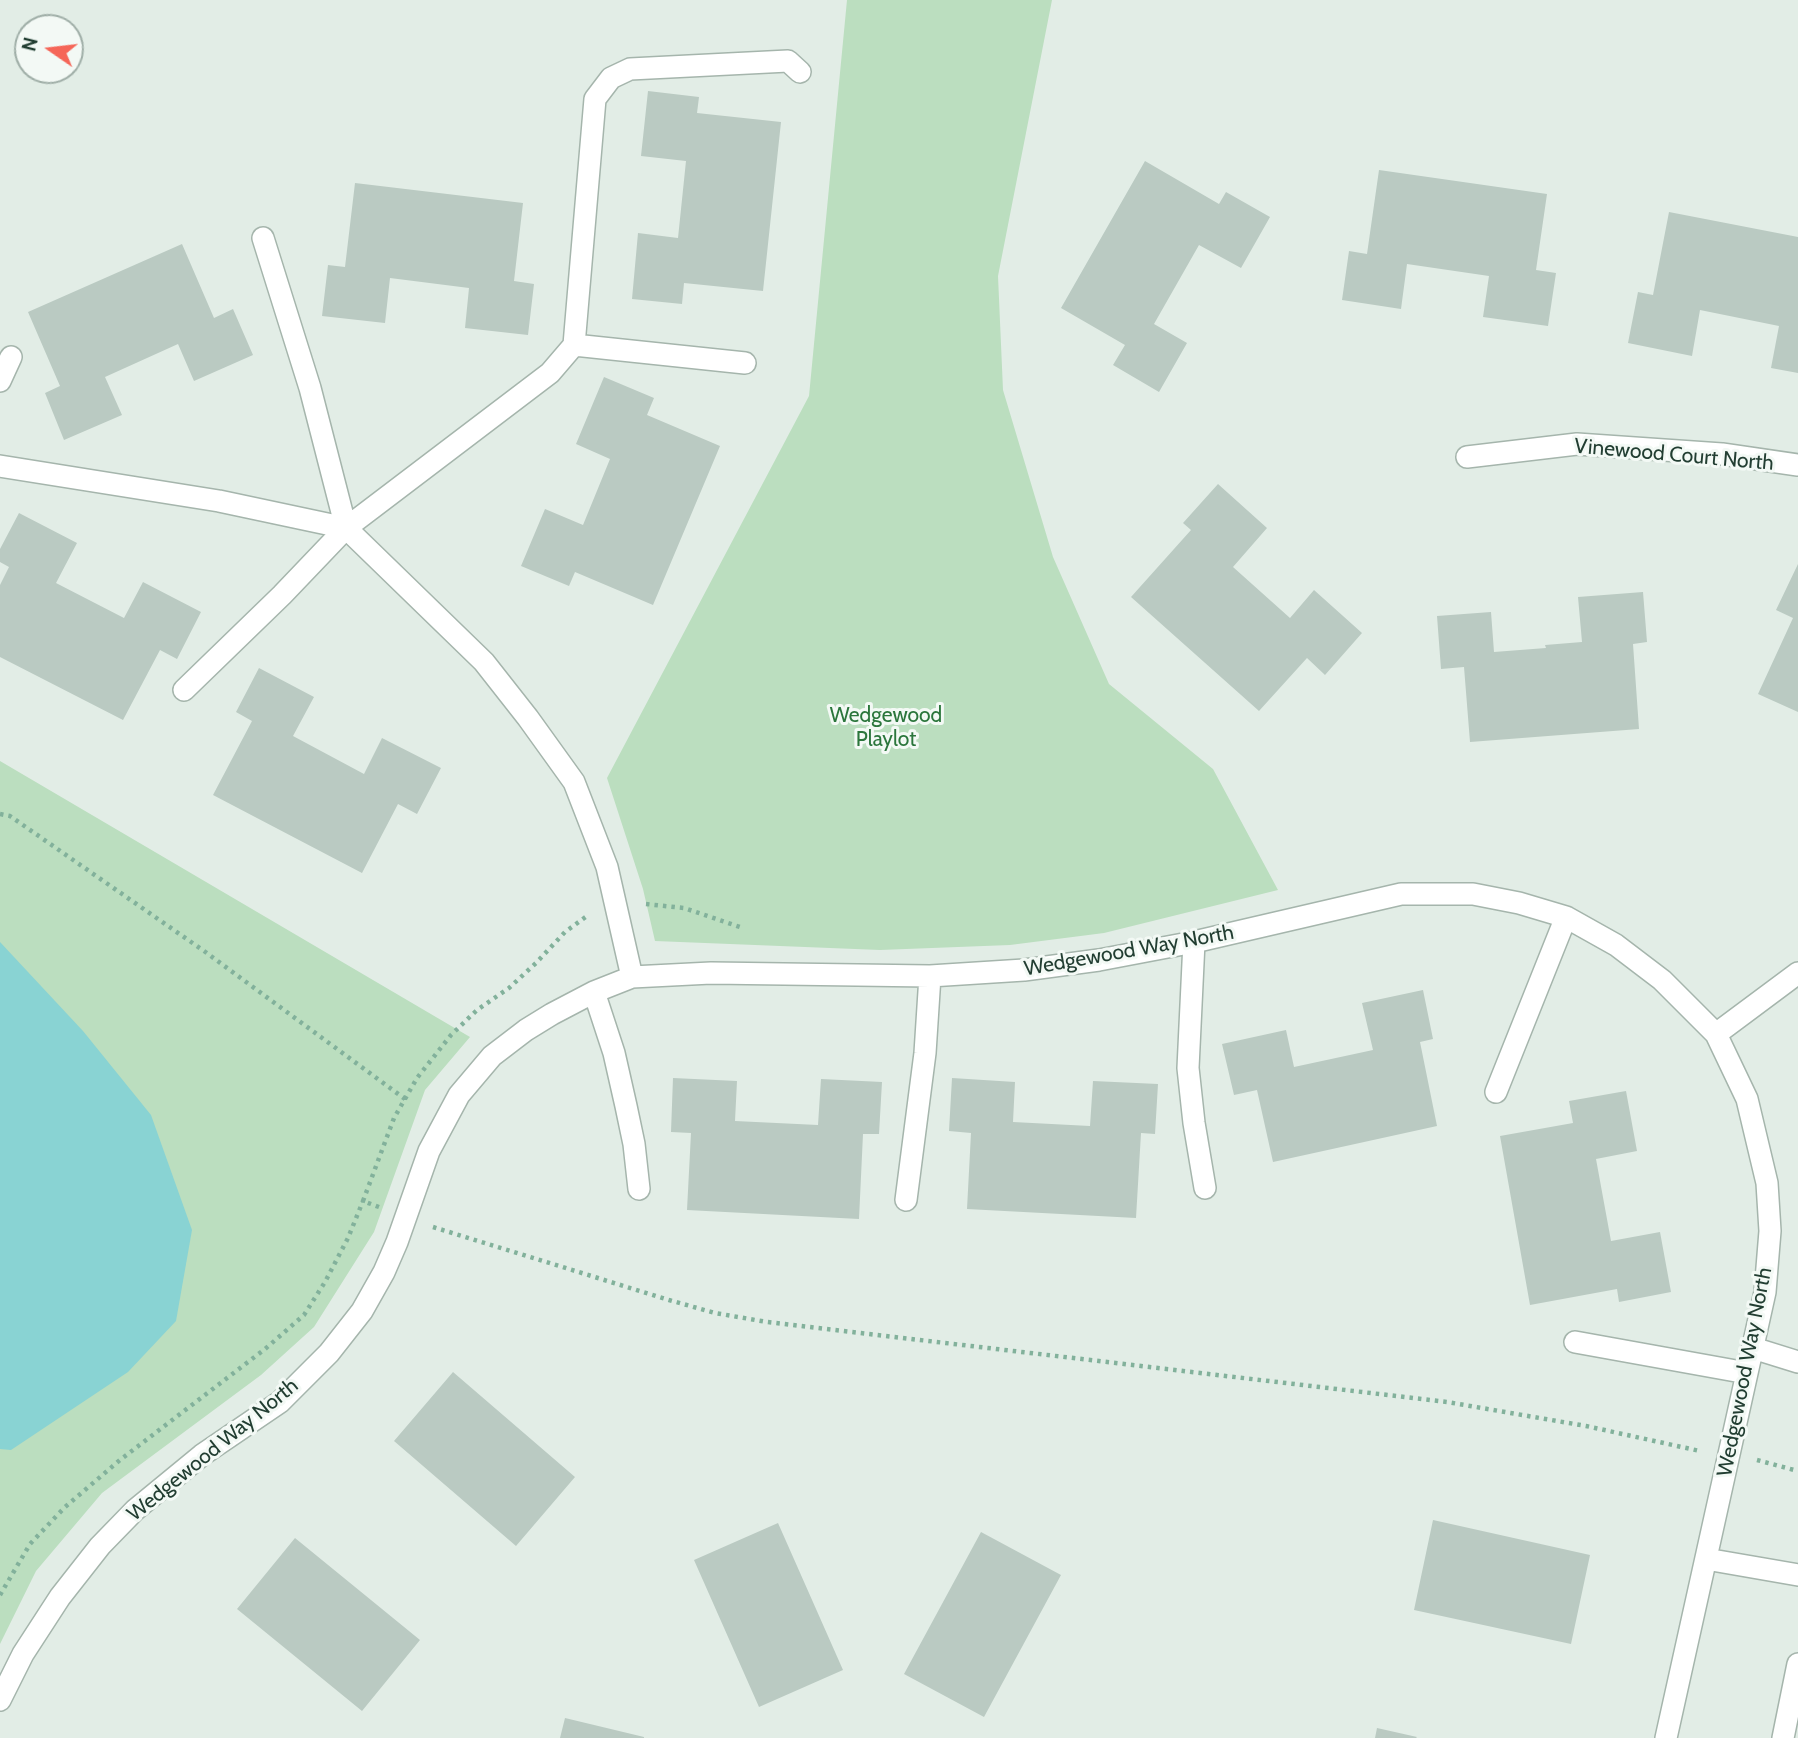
<!DOCTYPE html>
<html>
<head>
<meta charset="utf-8">
<style>
	body { margin:0 }
	#map { position:relative; width:1798px; height:1738px; overflow:hidden; background:#e2ede6; font-family:Cabin,sans-serif }
	canvas { display:block }
	.north { position:absolute; left:14px; top:14px; width:70px; height:70px; box-sizing:border-box; background:#f3f9f5; border:2px solid #9faea7; border-radius:50%; rotate:284deg; font-size:19px; font-weight:700; line-height:28px; text-align:center; color:#223e32 }
	.north::after { content:''; display:block; margin:auto; width:24px; height:32px; background:#f56658; clip-path:polygon(50% 0,100% 100%,50% 72%,0 100%) }
</style>
</head>
<body>
<div id="map">
<canvas width="1798" height="1738"></canvas>
<div class="north">N</div>
</div>
<script>
const context = document.querySelector('canvas').getContext('2d');
context.lineJoin = 'round';
function fillPath(path, color) { context.fillStyle = color; context.fill(path, 'evenodd'); }
const poly = rows => new Path2D(rows.map(r => 'M' + r).join(''));
function trace(path, color, width, dash) { context.strokeStyle = color; context.lineWidth = width; context.lineCap = dash ? 'butt' : 'round'; context.setLineDash(dash || []); context.stroke(path); }
function write(font, color, halo, rows, align = 'center') {
  context.font = font + ' Cabin,sans-serif'; context.lineWidth = 6; context.setLineDash([]); context.textBaseline = 'middle'; context.strokeStyle = halo; context.fillStyle = color; for (const [text, x, y, turn = 0] of rows) {
    context.save(); context.translate(x, y); context.rotate((+turn || 0) * Math.PI / 180); context.textAlign = isNaN(turn) ? turn : align; if (halo) context.strokeText(text, 0, 0); context.fillText(text, 0, 0); context.restore();
  }
}
fillPath(poly([
	[847,0,1052,0,998,276,1003,390,1053,557,1109,684,1213,769,1278,890,1104,933,1010,945,880,950,655,941,643,889,607,778,809,396],
	[0,761,470,1037,425,1090,374,1232,314,1327,261,1375,102,1493,36,1571,0,1644]
]), '#bbdebf');
fillPath(poly([
	[0,942,83,1031,151,1115,192,1230,176,1321,128,1372,11,1450,0,1449]
]), '#89d3d3');
fillPath(poly([
	[648,91,699,97,697,113,781,122,763,291,684,283,682,304,632,299,638,233,678,238,686,161,641,156],
	[1145,161,1219,204,1226,192,1270,217,1241,268,1199,245,1154,324,1187,343,1159,392,1113,365,1125,345,1061,308],
	[1379,170,1547,194,1536,270,1556,273,1548,326,1483,317,1489,276,1407,264,1401,309,1342,300,1349,251,1367,254],
	[355,183,523,203,514,281,534,284,528,335,465,328,469,288,390,278,385,323,322,316,328,265,345,267],
	[1669,212,1798,237,1798,373,1771,368,1779,326,1700,310,1692,356,1628,343,1638,292,1653,295],
	[182,244,214,318,233,309,253,355,194,381,178,344,105,377,122,415,64,440,45,393,60,386,28,312],
	[604,377,654,398,647,415,720,446,653,605,575,572,569,586,521,566,545,509,583,525,610,459,576,444],
	[1218,484,1267,528,1233,567,1290,618,1314,590,1362,633,1325,675,1307,658,1259,711,1131,597,1191,530,1183,523],
	[19,513,77,543,56,583,124,618,143,582,201,612,177,659,160,650,123,720,0,657,0,585,9,567,0,562,0,549],
	[1798,564,1798,712,1758,694,1793,618,1776,610],
	[1643,592,1647,642,1633,644,1639,729,1470,742,1464,667,1441,669,1437,616,1491,612,1494,652,1546,648,1545,645,1582,642,1578,597],
	[259,668,314,697,293,736,364,774,382,738,441,768,417,814,398,804,362,873,213,795,252,721,236,712],
	[1423,990,1433,1039,1420,1042,1437,1126,1273,1162,1257,1090,1234,1095,1222,1044,1286,1030,1294,1067,1373,1050,1362,1003],
	[673,1078,737,1081,735,1121,818,1125,821,1079,882,1082,879,1134,863,1134,859,1219,687,1210,691,1133,671,1132],
	[952,1078,1015,1082,1013,1122,1090,1126,1093,1081,1158,1084,1155,1134,1141,1133,1136,1218,967,1209,971,1133,949,1131],
	[1626,1091,1637,1151,1596,1159,1611,1241,1660,1232,1671,1292,1619,1302,1617,1289,1530,1305,1500,1136,1573,1123,1569,1101],
	[453,1372,575,1477,516,1546,394,1441],
	[1433,1520,1590,1555,1571,1644,1414,1610],
	[778,1523,843,1670,759,1707,694,1560],
	[981,1532,1061,1575,984,1717,904,1674],
	[295,1538,420,1640,362,1711,237,1609],
	[565,1718,644,1737,644,1738,560,1738],
	[1377,1728,1417,1737,1416,1738,1375,1738]
]), '#bacac2');
const minor = poly([
	[263,238,310,388,346,528],
	[574,345,745,363],
	[0,381,11,357],
	[1467,457,1577,444,1722,454,1798,465],
	[0,466,219,501,346,528],
	[346,528,484,662,528,718,574,782,607,867,632,977],
	[184,690,282,595,346,528,550,373,574,345,595,99,611,78,630,69,788,61,800,72],
	[1194,942,1188,1068,1194,1123,1205,1188],
	[594,992,614,1053,626,1106,634,1144,639,1189],
	[1716,1034,1798,973],
	[1496,1092,1566,917],
	[906,1200,925,1053,930,976],
	[1575,1342,1747,1373],
	[1753,1348,1798,1362],
	[1706,1559,1798,1575],
	[0,1700,23,1654,60,1597,100,1546,135,1510,202,1455,280,1402,329,1353,362,1311,384,1272,397,1242,429,1151,459,1095,492,1056,526,1030,552,1014,594,992,632,977,711,973,930,976,1024,970,1099,960,1194,942,1401,894,1473,894,1519,903,1566,917,1616,945,1662,980,1716,1034,1747,1099,1767,1183,1770,1231,1765,1292,1666,1738],
	[1783,1738,1798,1664]
]);
trace(minor, '#a5b5ac', 24);
trace(poly([
	[0,814,10,816,204,951,405,1099],
	[646,904,684,908,740,927],
	[379,1207,363,1201,394,1118,417,1078,451,1035,477,1010,509,988,536,963,565,932,587,916],
	[433,1227,669,1300,715,1313,767,1322,1447,1402,1586,1426,1700,1451],
	[1757,1460,1798,1471],
	[0,1595,30,1544,65,1507,120,1460,265,1349,304,1315,325,1282,348,1238,363,1201]
]), '#82b19b', 4.5, [3.5, 5]);
trace(minor, '#fff', 21);
write('21px', '#223e32', '#f3f9f5', [
	["Vinewood Court North",1674,455,5],
	["Wedgewood Way North",1129,951,-10],
	["Wedgewood Way North",1745,1372,-79],
	["Wedgewood Way North",213,1450,-39]
]);
write('21px', '#2b763c', '#f3f9f5', [
	["Wedgewood",886,716],
	["Playlot",886,740]
]);
</script>
</body>
</html>
